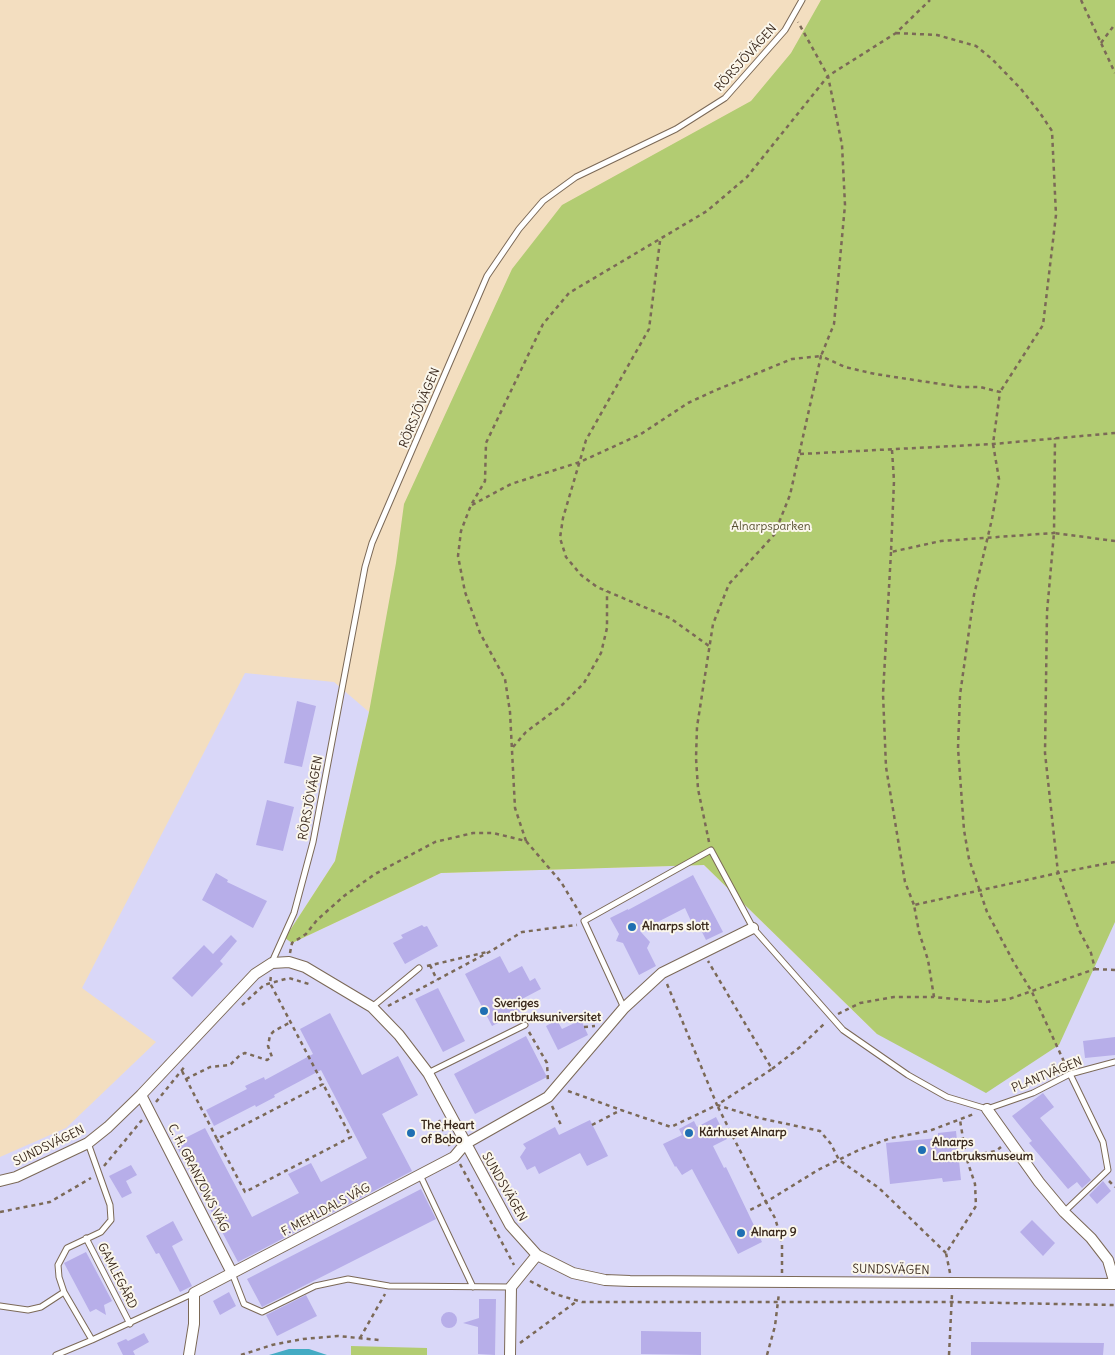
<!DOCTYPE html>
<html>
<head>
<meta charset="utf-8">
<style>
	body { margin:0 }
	canvas { display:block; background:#f3dec0 }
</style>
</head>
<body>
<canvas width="1115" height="1355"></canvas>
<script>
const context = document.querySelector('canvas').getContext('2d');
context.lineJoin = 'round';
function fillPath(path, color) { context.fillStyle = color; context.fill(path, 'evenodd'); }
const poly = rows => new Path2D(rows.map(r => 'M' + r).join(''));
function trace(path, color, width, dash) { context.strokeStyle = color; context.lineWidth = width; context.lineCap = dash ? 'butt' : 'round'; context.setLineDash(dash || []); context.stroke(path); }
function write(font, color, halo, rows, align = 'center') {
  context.font = font + ' Delius,sans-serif'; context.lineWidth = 4; context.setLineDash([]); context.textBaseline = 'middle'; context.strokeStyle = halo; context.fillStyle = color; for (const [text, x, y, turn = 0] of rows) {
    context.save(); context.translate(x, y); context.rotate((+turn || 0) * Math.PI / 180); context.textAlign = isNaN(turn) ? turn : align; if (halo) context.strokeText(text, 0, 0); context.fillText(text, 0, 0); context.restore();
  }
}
fillPath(poly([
	[245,673,334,682,369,712,335,861,285,938,292,943,441,873,704,865,877,1034,1115,922,1115,1355,0,1355,0,1157,66,1128,156,1042,82,988]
]), '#d9d7f8');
fillPath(poly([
	[821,0,1115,0,1115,922,1059,1045,986,1093,877,1034,704,865,441,873,292,943,285,938,335,861,369,712,396,563,404,504,512,269,562,205,751,101,791,53],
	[351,1346,427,1348,427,1355,351,1355]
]), '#b2cc72');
fillPath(poly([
	[289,1349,309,1349,327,1355,269,1355]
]), '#44abc4');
fillPath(poly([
	[297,701,316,706,302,767,284,763],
	[267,800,294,807,283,851,256,845],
	[216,873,228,880,227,882,267,901,253,928,202,900],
	[693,875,723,932,706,940,697,922,691,921,685,908,640,931,650,942,647,948,656,966,639,975,623,943,616,941,619,934,610,918,628,909,628,910],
	[422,925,424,927,427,926,438,946,405,964,393,943,403,938,401,935],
	[231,935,237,941,220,961,223,964,192,997,172,978,204,945,213,954],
	[500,956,509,973,522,966,530,981,535,978,541,989,522,999,527,1008,492,1026,465,974],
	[438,988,465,1041,443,1052,415,999],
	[330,1013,362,1075,398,1056,418,1095,382,1114,412,1171,238,1262,175,1143,205,1128,252,1217,299,1193,288,1174,311,1163,321,1182,367,1158,321,1070,274,1095,275,1097,256,1107,255,1105,214,1126,206,1110,247,1089,245,1086,264,1077,265,1080,313,1054,300,1029],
	[557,1020,562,1029,581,1020,588,1035,558,1050,546,1026],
	[526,1036,547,1077,475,1114,454,1074],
	[1115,1037,1115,1055,1085,1058,1083,1041],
	[1043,1093,1054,1107,1040,1118,1091,1180,1082,1188,1077,1182,1068,1189,1029,1143,1032,1141,1012,1116],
	[716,1117,727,1139,713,1146,724,1168,726,1167,762,1242,738,1254,692,1169,682,1175,676,1166,675,1167,663,1144,682,1135,679,1129,694,1121,697,1127],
	[590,1120,608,1156,587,1166,580,1153,539,1174,535,1166,527,1170,520,1157,526,1148,523,1144,555,1127,559,1135],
	[956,1131,961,1180,943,1182,942,1178,890,1184,886,1143,938,1138,938,1133],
	[131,1165,137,1175,126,1181,132,1193,122,1198,109,1176],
	[1103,1181,1111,1191,1097,1204,1089,1195],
	[421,1189,436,1219,262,1307,247,1279],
	[1032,1220,1055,1243,1043,1256,1020,1232],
	[173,1221,183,1240,172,1246,192,1286,180,1292,159,1253,156,1254,146,1236],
	[86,1252,112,1301,104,1305,106,1315,96,1309,90,1312,64,1263],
	[229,1292,236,1306,220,1315,213,1301],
	[306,1295,317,1316,277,1336,266,1315],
	[479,1299,496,1299,495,1355,478,1354,478,1327,463,1323,479,1318],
	'441 1320a8 8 0 1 1 16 0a8 8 0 1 1-16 0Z',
	[641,1331,701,1332,701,1355,641,1354],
	[144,1333,149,1342,133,1351,135,1355,123,1355,117,1343,126,1339,128,1341],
	[971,1342,1104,1343,1103,1355,971,1355]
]), '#b7aee9');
const service = poly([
	[272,962,294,913,313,842,365,567,372,543,487,276,519,229,543,201,576,177,676,129,725,98,785,30,802,0],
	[372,1007,419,968],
	[624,1008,584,921,711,850,753,928,843,1030,908,1075,947,1097,987,1109,1033,1093,1070,1074,1115,1062],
	[428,1073,525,1025],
	[88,1143,110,1205,111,1220,101,1232,67,1248,58,1265,59,1277,64,1292,92,1340,194,1293],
	[420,1175,473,1287],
	[1064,1212,1108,1170,1103,1142,1070,1074],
	[86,1238,130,1324],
	[232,1273,244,1304,262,1312,315,1286,348,1279,389,1286,511,1287],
	[0,1306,28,1310,41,1307,64,1292],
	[56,1355,92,1340]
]);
const minor = poly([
	[141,1095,232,1273],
	[987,1109,1039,1182,1064,1212,1091,1238,1108,1260,1115,1284],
	[0,1181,16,1177,88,1143,108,1127,141,1095,255,974,272,963,289,962,305,967,372,1007,399,1035,428,1073,510,1225,537,1255,573,1273,605,1280,630,1281,1115,1284],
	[189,1355,194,1324,194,1293,454,1157,465,1144,548,1097,624,1008,662,973,753,928],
	[510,1355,511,1287,537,1255]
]);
trace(service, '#7b6957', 7);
trace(minor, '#7b6957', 12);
trace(poly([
	[1081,0,1115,73],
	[896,33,937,35,976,46,992,59,1021,89,1040,113,1052,131,1056,215,1043,325,1000,392],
	[1101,43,1115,24],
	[660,241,649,329,586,440,563,518,560,538,566,557,581,575,597,587,670,618,709,646],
	[892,450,894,481,891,552,941,541,1054,533,1055,438],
	[800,454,993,444,1115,433],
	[472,505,511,484,580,462,641,434,688,403,716,390,792,359,821,356,834,324,845,205,842,145,828,76,896,33,930,0],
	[1115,541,1054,533,1047,612,1045,753,1058,873,1079,930,1091,953,1095,969,1009,999,986,1002,934,997,928,960,919,932,914,905,1058,873,1115,862],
	[891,552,883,694,886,767,905,882,914,905],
	[513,747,526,732,562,705,584,683,601,653,607,628,607,591],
	[526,841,515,808,510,712,505,679,480,633,465,592,458,556,461,531,471,505,485,481,486,443,543,324,569,293,707,211,747,177,828,76,798,22],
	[709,842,698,789,696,758,697,727,713,624,729,584,774,535,790,495,821,356,845,367,875,374,960,387,980,387,1000,392,993,444,999,479,992,519,974,595,960,695,958,748,964,830,969,859,987,912,1013,961,1032,992,1066,1066],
	[290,953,292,943,306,934,317,920,344,896,375,874,435,842,473,833,493,833,526,841,561,882,581,915],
	[430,965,437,980],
	[427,966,487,952],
	[1095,969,1115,970],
	[667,984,717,1105,772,1069,708,961],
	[242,1005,264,985,289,978,312,985],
	[388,1006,491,951,522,932,577,925],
	[838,1014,860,1003,894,997,934,997],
	[584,1027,595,1026],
	[529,1032,547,1063,548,1082],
	[772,1069,800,1047,825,1023],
	[182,1071,217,1139,323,1084,270,983,271,976],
	[186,1079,210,1067,230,1065,240,1055,245,1053,267,1060,272,1057,268,1046,270,1035,274,1031,291,1022],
	[568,1091,621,1110],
	[156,1102,186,1065],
	[552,1106,562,1127],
	[718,1107,766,1202,748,1211],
	[439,1120,450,1147],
	[592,1125,621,1110,671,1127,717,1105,759,1118,820,1131,831,1144,839,1160,879,1188,946,1253],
	[217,1139,245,1192,351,1137,323,1084],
	[958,1158,966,1157,960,1120],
	[460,1164,514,1265],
	[104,1166,142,1120],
	[1109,1181,1115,1187],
	[0,1212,50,1202,91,1178],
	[782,1273,782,1242,775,1218,766,1202,818,1170,861,1149,891,1138,929,1131,974,1114],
	[950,1273,946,1253,976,1206,975,1184,966,1157,996,1151,1001,1147],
	[530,1281,555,1294,582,1302,951,1302,1115,1305],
	[360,1338,385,1294],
	[520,1343,577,1301],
	[241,1355,272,1345,303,1339,338,1336,379,1340],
	[767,1355,775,1326,779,1293],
	[949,1355,952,1294]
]), '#7b6957', 2.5, [4, 4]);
trace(service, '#fff', 5);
trace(minor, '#fff', 10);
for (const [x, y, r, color] of [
	[632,927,5,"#1f6fb2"],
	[484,1011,5,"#1f6fb2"],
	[411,1133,5,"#1f6fb2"],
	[689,1133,5,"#1f6fb2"],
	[922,1150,5,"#1f6fb2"],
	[741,1233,5,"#1f6fb2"]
]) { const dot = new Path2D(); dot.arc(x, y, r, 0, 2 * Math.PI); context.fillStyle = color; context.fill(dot); trace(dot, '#fbf7ec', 2); }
write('12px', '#3b2a1e', '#fbf7ec', [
	["RÖRSJÖVÄGEN",746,58,-48],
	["RÖRSJÖVÄGEN",420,408,-67],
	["RÖRSJÖVÄGEN",311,798,-79],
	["PLANTVÄGEN",1047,1075,-22],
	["SUNDSVÄGEN",49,1146,-26],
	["C. H. GRANZOWS VÄG",198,1178,63],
	["SUNDSVÄGEN",504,1187,60],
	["F. MEHLDALS VÄG",326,1210,-28],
	["SUNDSVÄGEN",891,1270,1],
	["GAMLEGÅRD",117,1276,63]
]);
write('12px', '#595233', '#fbf7ec', [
	["Alnarpsparken",771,527]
]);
write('bold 12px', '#3b2a1e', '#fbf7ec', [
	["Alnarps slott",642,927],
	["Sveriges",494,1004],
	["lantbruksuniversitet",494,1018],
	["The Heart",421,1126],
	["of Bobo",421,1140],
	["Kårhuset Alnarp",699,1133],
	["Alnarps",932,1143],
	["Lantbruksmuseum",932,1157],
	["Alnarp 9",751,1233]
], 'left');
</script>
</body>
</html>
